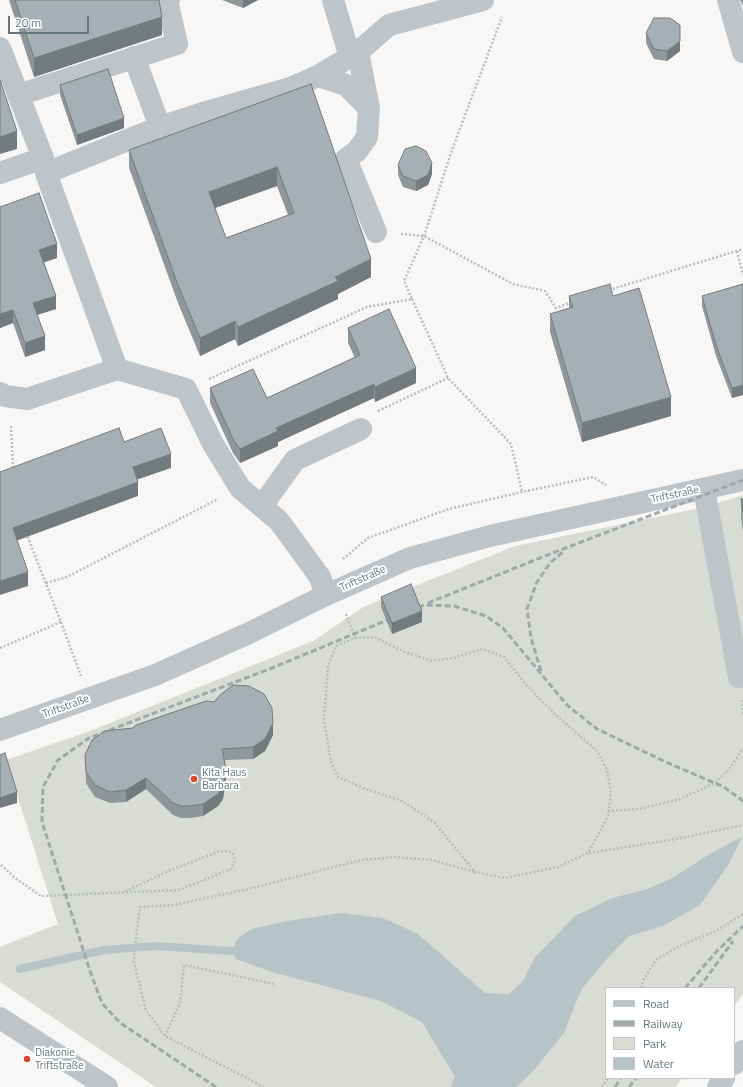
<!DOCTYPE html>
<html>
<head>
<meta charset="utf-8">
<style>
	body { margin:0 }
	#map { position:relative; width:743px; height:1087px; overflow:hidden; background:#f8f7f5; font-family:"Titillium Web",sans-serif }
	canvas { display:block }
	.legend { position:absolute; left:605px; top:987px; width:130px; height:92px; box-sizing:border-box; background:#fff; border:1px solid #c1c8cc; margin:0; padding:5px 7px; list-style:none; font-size:12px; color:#64767f }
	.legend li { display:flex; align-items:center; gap:8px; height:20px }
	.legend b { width:20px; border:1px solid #c1c8cc }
	.scale { position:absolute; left:8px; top:16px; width:81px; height:18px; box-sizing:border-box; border:2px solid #64767f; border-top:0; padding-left:5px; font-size:12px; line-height:14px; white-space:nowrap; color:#64767f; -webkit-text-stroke:3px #fff; paint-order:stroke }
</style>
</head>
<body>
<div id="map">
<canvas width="743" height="1087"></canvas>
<ul class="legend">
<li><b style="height:5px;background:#bec4c7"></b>Road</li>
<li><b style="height:5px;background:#a0a8ac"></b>Railway</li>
<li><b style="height:11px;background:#d8dcd4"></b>Park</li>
<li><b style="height:11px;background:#b7c4c7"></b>Water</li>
</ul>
<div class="scale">20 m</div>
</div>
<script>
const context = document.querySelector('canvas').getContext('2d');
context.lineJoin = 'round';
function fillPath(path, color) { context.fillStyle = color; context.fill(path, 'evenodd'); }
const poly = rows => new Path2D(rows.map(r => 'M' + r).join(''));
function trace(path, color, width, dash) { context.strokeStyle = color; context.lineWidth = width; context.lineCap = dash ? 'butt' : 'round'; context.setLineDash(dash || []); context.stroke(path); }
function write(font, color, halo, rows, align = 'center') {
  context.font = font + ' "Titillium Web",sans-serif'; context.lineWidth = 4; context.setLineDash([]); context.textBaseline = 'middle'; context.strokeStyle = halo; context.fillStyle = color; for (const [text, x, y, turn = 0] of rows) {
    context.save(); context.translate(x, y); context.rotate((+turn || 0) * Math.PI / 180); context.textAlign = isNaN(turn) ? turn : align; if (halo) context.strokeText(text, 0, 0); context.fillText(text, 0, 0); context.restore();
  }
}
fillPath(poly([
	[743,495,743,994,734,1006,734,988,606,988,606,1078,682,1078,676,1087,156,1087,0,982,0,947,58,924,6,760,90,731,313,641,365,606,515,546,705,507]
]), '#d8dcd4');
fillPath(poly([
	[742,837,728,865,700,905,663,926,629,936,603,963,581,990,564,1033,534,1070,516,1087,451,1087,455,1077,422,1022,381,1001,275,973,236,959,231,951,238,938,252,929,287,921,341,913,383,918,418,934,485,993,509,994,523,981,535,957,575,916,612,898,648,889,672,878,713,852]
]), '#b7c4c7');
trace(poly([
	[20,969,104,950,156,946,231,951]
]), '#b7c4c7', 8);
trace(poly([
	[401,234,424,236,513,284,545,291,556,308,572,302],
	[737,251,743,275],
	[609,290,743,249],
	[412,299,448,378,511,444,522,492],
	[209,379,367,307,412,299,404,281,424,236,452,150,502,17],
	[378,411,448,378],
	[11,426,13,469],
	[343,559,368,538,449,509,522,492,593,477,606,485],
	[46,583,67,577,218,499],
	[346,614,355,638,336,646,328,666,324,720,331,762,338,777,363,788,402,801,435,823,475,872,505,878,558,867,588,853,608,816,611,793,607,770,598,752,556,715,528,687,504,657,482,649,453,658,431,661,405,652,374,637,355,638],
	[61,622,81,676],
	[0,648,61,622,27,535],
	[742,700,743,714],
	[608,811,639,809,680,799,715,783,730,768,743,748],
	[589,853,676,839,743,825],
	[1,865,15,878,41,896,179,890,231,869,235,861,233,854,228,851,220,851,171,870,124,892],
	[641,988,644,979,656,960,679,946,716,931,743,914],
	[165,1036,180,1003,184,965,274,984],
	[264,1087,165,1036,146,1010,134,962,135,946,140,907,174,905,244,890,361,860,395,857,432,860,475,872],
	[602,1087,608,1078]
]), '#b9bdbf', 2.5, [2, 2]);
trace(poly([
	[333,0,350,57],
	[728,0,743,52],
	[0,48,43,158,46,173,117,369,186,389,213,444,240,488,279,521,320,577,326,595],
	[358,52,369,108,367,137,357,151,346,159,376,232],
	[134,57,160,127],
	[318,76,346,85,369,108],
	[18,95,177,44,168,5,169,0],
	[0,173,43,158],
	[46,173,160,127,206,112,290,88,318,76,358,52,389,25,483,0],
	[0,393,5,396,27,399,117,369],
	[704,489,739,677,743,676],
	[262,506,295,460,361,429],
	[0,730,155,675,247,634,326,595,410,558,490,536,743,480],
	[0,1018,107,1087],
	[734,1064,743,1051],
	[718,1087,724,1078]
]), '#bec4c7', 22);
trace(poly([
	[428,603,550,554,743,480],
	[410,611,424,605,454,606,486,616,503,628,567,705,597,729,668,763,724,787,743,801],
	[541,671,531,638,527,609,537,582,550,563,564,551],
	[685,988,716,952,743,926],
	[699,988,733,941],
	[216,1087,119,1022,102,1003,91,974,42,822,43,787,58,760,89,738,272,668,397,616],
	[615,1087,621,1078],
	[629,1087,636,1078]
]), '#a0a8ac', 3, [6, 3]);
fillPath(poly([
	[9,0,159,0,162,35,34,77],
	[222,0,258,0,243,8],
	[740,0,743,0,743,6],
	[646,33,680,51,667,61,654,59,646,43],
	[311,84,371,277,338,294,338,299,238,346,235,339,200,356,178,303,129,168,129,150],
	[277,186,288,215,226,238,215,208],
	[60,85,124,128,77,145,60,95],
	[398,165,432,174,428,185,416,191,403,187,398,175],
	[0,207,57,258,44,262,56,309,37,315,45,350,25,357,13,323,0,328],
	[743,284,732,398,716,356,702,306,702,296],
	[569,296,613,296,671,416,582,442,550,332,550,314,569,308],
	[348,328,416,383,375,402,374,398,278,442,278,446,240,463,233,453,210,403,210,388,267,398,355,358,348,343],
	[741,499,743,499,743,531,741,518],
	[381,597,422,622,392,634,381,607],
	[273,735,265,751,253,759,225,760,226,780,223,799,218,806,203,816,191,818,181,818,173,815,146,789,126,802,110,803,95,797,86,783,85,755]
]), '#8f979b');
fillPath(poly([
	[243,0,258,0,243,8],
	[162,17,162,35,34,77,34,58],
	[680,41,680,51,667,61,667,51],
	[124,118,124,128,77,145,77,135],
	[17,131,17,149,0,154,0,137],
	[432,163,432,174,428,185,416,191,416,181],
	[277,167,277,186,209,210,209,192],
	[57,244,57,258,39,264,39,250],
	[371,259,371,277,338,294,338,299,238,346,238,327],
	[56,296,56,309,33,316,33,303],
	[13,310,13,323,0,328,0,314],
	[235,321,235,339,200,356,200,338],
	[45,336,45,350,25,357,25,343],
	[416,368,416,383,375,402,375,387],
	[374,384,374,398,278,442,278,446,240,463,240,449,276,428],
	[743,385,743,395,732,398,732,388],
	[671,397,671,416,582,442,582,423],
	[171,454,171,468,133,481,133,467],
	[138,482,138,496,13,542,13,528],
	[28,572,28,586,0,595,0,581],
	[422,611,422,622,392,634,392,623],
	[273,723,273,735,265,751,253,759,253,747],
	[226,769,226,780,223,799,218,806,203,816,203,804],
	[146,778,146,789,126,802,126,790],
	[17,792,17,803,0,808,0,798]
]), '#747b7e');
const building = poly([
	[15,0,159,0,162,17,34,58,15,0],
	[654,18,670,18,680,25,680,41,667,51,654,49,646,33,654,18],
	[108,69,124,118,77,135,60,85,108,69],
	[0,80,17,131,0,137,0,80],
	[311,84,371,259,335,277,338,281,238,327,235,321,200,338,178,285,129,150,311,84],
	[277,167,294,213,226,238,209,192,277,167],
	[416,146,426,151,432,163,428,175,416,181,403,176,398,165,405,149,416,146],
	[39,193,57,244,39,250,56,296,33,303,45,336,25,343,13,310,0,314,0,207,39,193],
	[610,284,613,296,639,288,671,397,582,423,550,314,573,307,569,296,610,284],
	[743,284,743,385,732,388,716,345,702,296,743,284],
	[389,309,416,368,375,387,374,384,276,428,278,431,240,449,233,439,210,388,253,369,267,398,360,355,348,328,389,309],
	[119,428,124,442,161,428,171,454,133,467,138,482,13,528,28,572,0,581,0,472,119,428],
	[741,499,743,499,743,512,741,499],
	[411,584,422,611,392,623,381,597,411,584],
	[233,685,249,686,264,694,272,708,273,723,265,739,253,747,222,749,226,769,223,787,218,794,203,804,191,806,181,806,173,803,146,778,126,790,110,792,95,785,86,772,85,755,92,740,105,731,133,728,136,725,206,701,214,702,220,695,233,685],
	[5,753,17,792,0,798,0,755,5,753]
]);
fillPath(building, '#a6b0b4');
trace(building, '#747b7e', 1);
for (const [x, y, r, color] of [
	[194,779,4,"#dc4731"],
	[27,1059,4,"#dc4731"]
]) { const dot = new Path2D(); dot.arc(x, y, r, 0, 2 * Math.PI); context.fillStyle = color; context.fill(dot); trace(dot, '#fff', 1.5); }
write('11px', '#64767f', '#fff', [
	["Triftstraße",675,495,-12],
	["Triftstraße",363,579,-24],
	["Triftstraße",66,707,-20]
]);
write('11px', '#64767f', '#fff', [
	["Kita Haus",202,773],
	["Barbara",202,786],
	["Diakonie",35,1053],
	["Triftstraße",35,1066]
], 'left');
</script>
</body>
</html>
